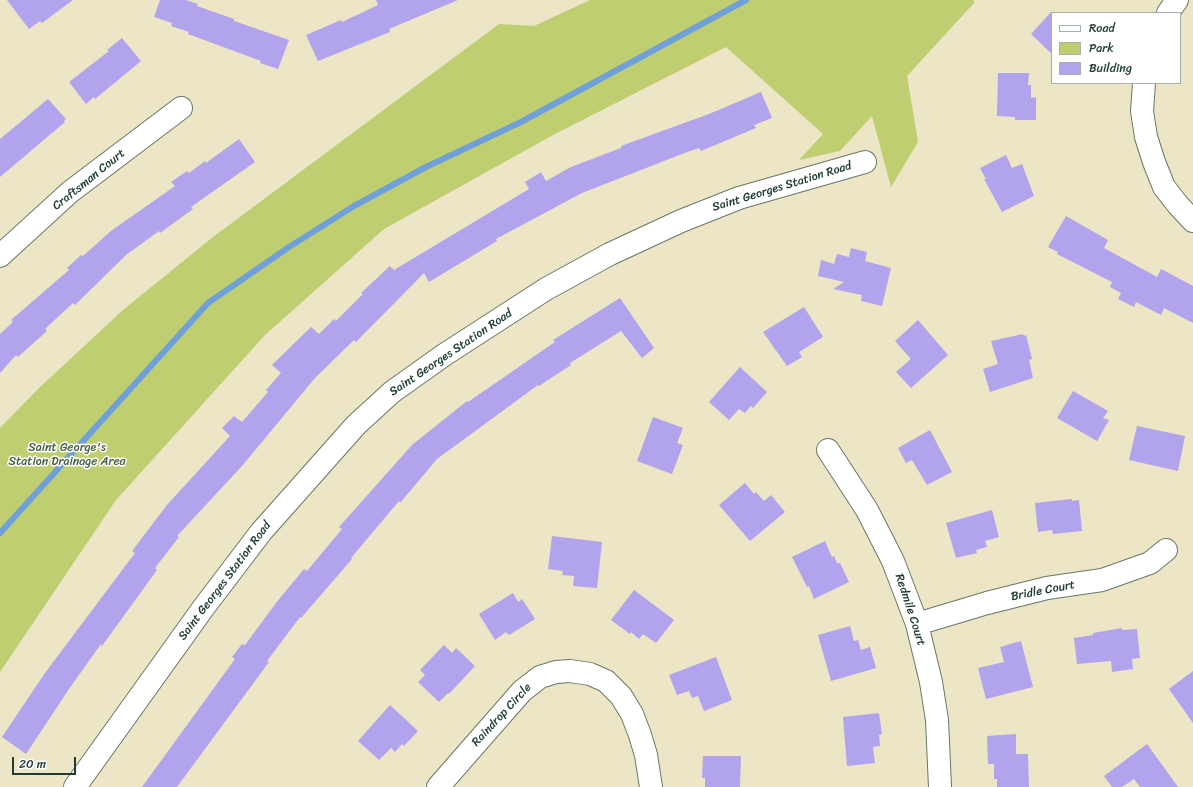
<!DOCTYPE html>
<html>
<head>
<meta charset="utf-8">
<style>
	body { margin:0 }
	#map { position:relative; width:1193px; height:787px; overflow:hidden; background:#ece5c6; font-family:Sriracha,sans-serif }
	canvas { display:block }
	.legend { position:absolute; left:1051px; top:12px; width:130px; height:72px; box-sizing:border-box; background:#fff; border:1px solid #a5b1ae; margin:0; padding:5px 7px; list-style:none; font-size:12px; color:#1f3d34 }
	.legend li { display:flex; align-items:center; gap:8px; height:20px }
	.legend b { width:20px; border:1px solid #a5b1ae }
	.scale { position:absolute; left:12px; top:757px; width:64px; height:18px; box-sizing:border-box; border:2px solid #1f3d34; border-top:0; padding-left:5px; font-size:12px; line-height:14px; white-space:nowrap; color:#1f3d34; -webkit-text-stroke:3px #fff; paint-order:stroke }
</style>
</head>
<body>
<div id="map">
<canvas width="1193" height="787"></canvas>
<ul class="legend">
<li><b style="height:5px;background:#fff"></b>Road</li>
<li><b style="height:11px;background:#bece70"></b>Park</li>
<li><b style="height:11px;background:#b2a3ed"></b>Building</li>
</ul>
<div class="scale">20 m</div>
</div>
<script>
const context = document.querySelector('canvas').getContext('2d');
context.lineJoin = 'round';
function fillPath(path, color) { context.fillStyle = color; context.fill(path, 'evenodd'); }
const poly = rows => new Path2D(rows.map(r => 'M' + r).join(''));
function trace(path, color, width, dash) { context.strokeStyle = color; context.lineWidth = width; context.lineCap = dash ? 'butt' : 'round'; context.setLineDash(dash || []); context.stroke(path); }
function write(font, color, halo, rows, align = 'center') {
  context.font = font + ' Sriracha,sans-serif'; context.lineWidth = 3; context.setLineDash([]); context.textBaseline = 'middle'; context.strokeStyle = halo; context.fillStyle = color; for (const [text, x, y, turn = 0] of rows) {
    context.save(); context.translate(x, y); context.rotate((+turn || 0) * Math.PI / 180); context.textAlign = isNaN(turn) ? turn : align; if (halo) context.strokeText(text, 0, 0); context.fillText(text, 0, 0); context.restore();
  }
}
fillPath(poly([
	[590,0,973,0,975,2,907,76,918,142,891,187,872,116,840,151,799,160,823,134,726,47,553,135,384,229,265,335,116,500,0,672,0,428,38,389,123,310,213,237,499,24,534,26]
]), '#bece70');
trace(poly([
	[0,533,208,303,289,247,354,206,426,167,521,122,746,0]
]), '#6fa0da', 6);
fillPath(poly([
	[7,0,73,0,42,23,40,21,29,29],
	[160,0,186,0,198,4,197,6,234,19,234,21,289,40,278,69,260,63,261,61,188,34,189,32,171,26,172,23,154,17],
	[376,0,458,0,389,29,390,32,318,61,306,35,341,20,342,22,378,5],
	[1052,11,1052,54,1031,34],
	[122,38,141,61,95,99,94,97,86,104,69,82,109,51,107,50],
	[998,73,1029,73,1028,85,1031,85,1031,98,1036,97,1036,120,1015,120,1015,117,997,116],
	[761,92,772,118,754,125,756,128,701,151,699,148,682,154,582,193,496,239,497,241,429,282,424,273,356,342,354,340,315,378,242,466,177,536,179,537,155,568,157,570,102,646,101,644,69,689,26,754,2,737,45,673,135,553,132,551,167,505,230,436,222,428,234,416,242,422,268,392,266,390,281,373,272,365,311,327,319,334,334,319,336,321,363,294,361,293,390,266,394,270,529,189,525,182,541,172,546,181,571,167,621,148,621,146,709,114],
	[48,99,66,119,64,121,65,122,0,177,0,139],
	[239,139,255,162,191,207,193,209,160,233,159,231,126,255,75,305,73,303,45,329,47,331,18,357,16,355,0,373,0,334,13,322,11,320,69,270,67,268,81,255,83,256,111,231,175,186,171,182,187,171,189,173,205,161,206,163],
	[1006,155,1012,168,1022,164,1034,196,1002,212,984,179,986,179,980,168],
	[1066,216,1108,240,1104,248,1157,277,1161,269,1193,286,1193,323,1164,308,1161,315,1136,302,1134,307,1118,299,1121,293,1110,287,1112,282,1057,254,1058,252,1048,247],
	[851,248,867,252,865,261,891,268,882,306,861,301,862,295,833,289,844,282,818,276,821,260,834,264,837,254,849,257],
	[620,298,654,348,642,358,621,331,570,363,571,365,539,386,538,385,437,459,400,503,399,501,351,558,352,559,301,618,300,617,267,661,269,662,177,787,142,787,235,659,232,657,242,644,245,645,276,603,304,569,307,571,342,529,339,527,412,445,467,401,468,402,555,342,553,340],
	[804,307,823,337,799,352,802,357,787,366,763,332],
	[918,320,948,355,911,388,896,372,911,359,895,341],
	[1023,334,1024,336,1026,335,1032,359,1029,360,1033,378,990,392,983,369,998,364,991,341],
	[740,367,767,392,753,408,751,406,745,413,739,409,729,420,709,402],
	[1073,391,1108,411,1103,418,1109,420,1097,441,1057,418],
	[653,417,683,428,677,443,683,445,672,474,637,461],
	[1137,426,1185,436,1178,471,1129,460],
	[930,430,952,472,927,485,912,460,906,463,898,448],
	[745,483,754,494,756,492,764,501,771,495,785,512,750,541,719,505],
	[1072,499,1072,501,1079,500,1082,531,1053,534,1052,530,1038,532,1035,503],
	[992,510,999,537,985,541,987,547,976,550,977,553,956,558,946,523],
	[552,536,602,542,597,588,573,586,574,576,562,575,563,571,548,569],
	[825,541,832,557,834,556,837,563,840,563,849,582,814,599,809,586,807,587,792,557],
	[634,590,674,620,656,643,643,634,639,639,631,632,630,634,611,620],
	[513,593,518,602,522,599,535,619,509,635,506,632,495,640,479,614],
	[850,626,854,641,858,640,861,650,870,647,876,668,831,681,818,635],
	[1122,628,1122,630,1137,629,1140,658,1132,659,1133,669,1112,672,1111,661,1077,664,1074,638,1093,635,1093,633],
	[1021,641,1033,687,986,699,978,668,1004,662,1000,647],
	[444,645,452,653,456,648,475,666,449,694,448,693,439,702,418,682,425,675,420,670],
	[716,657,732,700,704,711,698,696,692,698,689,691,677,695,669,675],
	[1193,671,1193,723,1169,689],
	[390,705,418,731,404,746,402,744,395,752,391,748,379,760,358,741],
	[879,713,882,734,879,735,880,746,873,747,875,763,847,766,843,717],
	[1016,734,1016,754,1028,754,1029,787,997,787,997,779,994,779,994,764,988,764,987,736],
	[1147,744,1178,787,1140,787,1134,779,1122,787,1112,787,1104,776],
	[703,756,741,756,740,787,705,787,705,778,702,778]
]), '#b2a3ed');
const minor = poly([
	[1168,13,1177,0],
	[1144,83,1142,111,1146,137,1154,162,1164,187,1178,205,1193,221],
	[0,256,70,192,181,108],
	[828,450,867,510,893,561,917,624,931,682,937,720,940,787],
	[917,624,987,603,1047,588,1102,580,1150,563,1166,550],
	[75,787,204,607,261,532,356,425,392,392,444,355,546,289,610,254,681,221,739,198,865,162],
	[438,787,522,691,540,677,556,672,570,671,590,674,606,681,621,696,632,714,640,735,646,755,651,787]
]);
trace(minor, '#677867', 24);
trace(minor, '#fff', 22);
write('12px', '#1f3d34', '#fff', [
	["Craftsman Court",89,180,-39],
	["Saint Georges Station Road",782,187,-17],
	["Saint Georges Station Road",451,353,-34],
	["Saint Georges Station Road",225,581,-53],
	["Bridle Court",1043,591,-11],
	["Redmile Court",910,610,72],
	["Raindrop Circle",502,715,-47]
]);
write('12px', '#476143', '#fff', [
	["Saint George's",67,448],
	["Station Drainage Area",67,462]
]);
</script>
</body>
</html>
